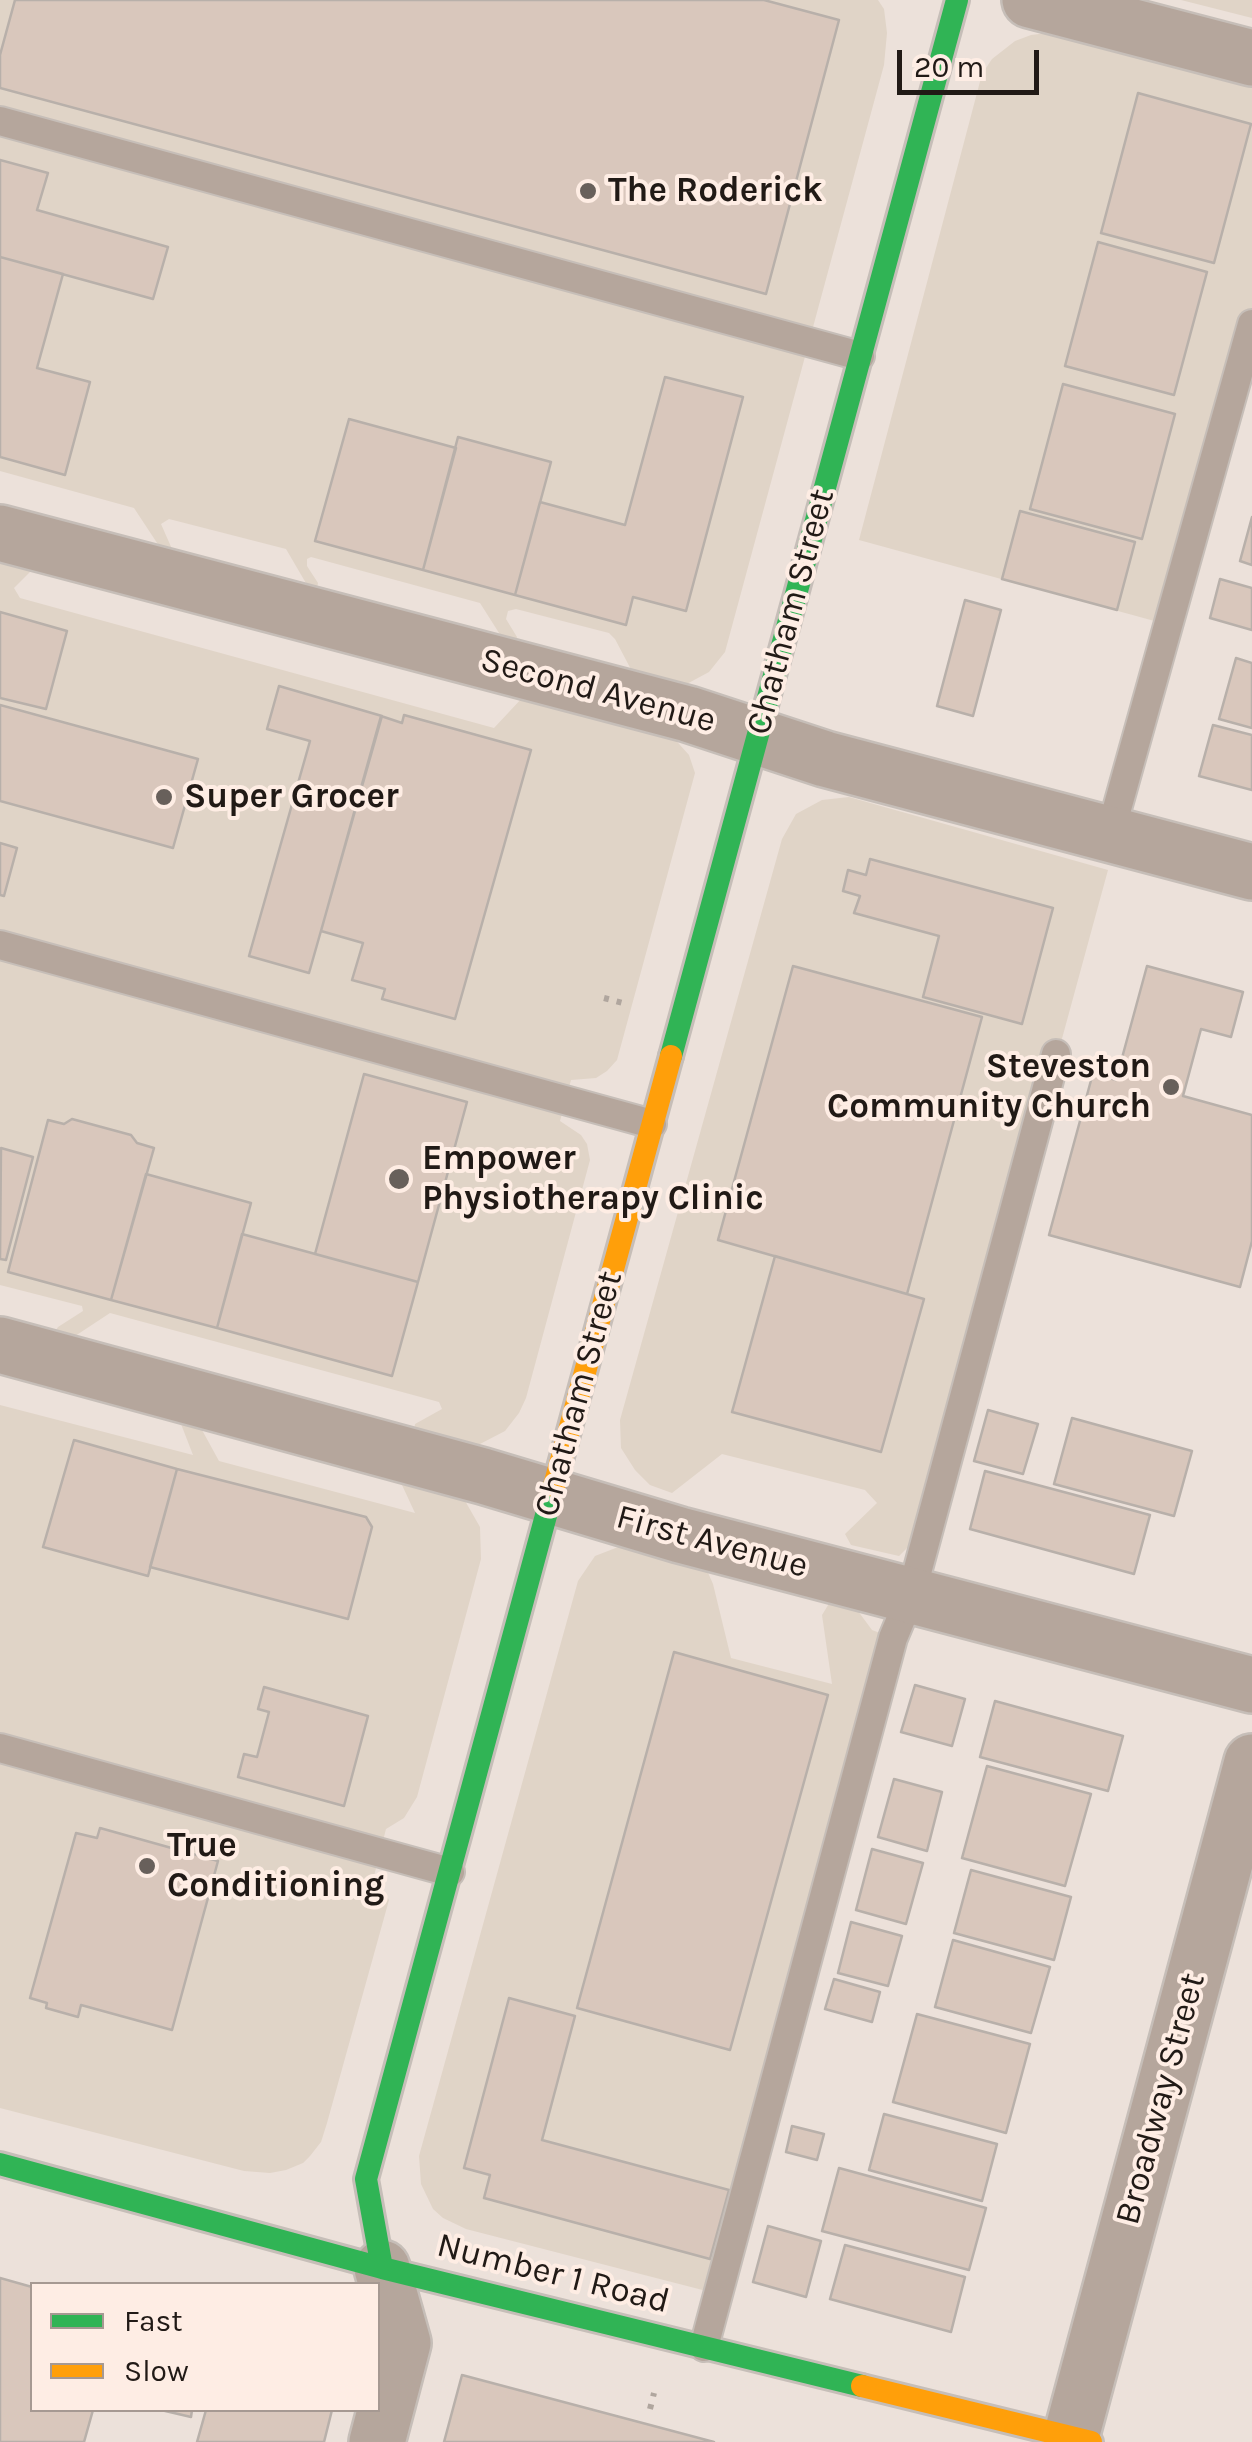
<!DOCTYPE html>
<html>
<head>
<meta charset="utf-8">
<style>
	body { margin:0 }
	#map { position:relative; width:1252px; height:2442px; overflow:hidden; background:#ece1da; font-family:Karla,sans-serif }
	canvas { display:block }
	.legend { position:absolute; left:30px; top:2282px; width:350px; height:130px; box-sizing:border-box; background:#feede4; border:2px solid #a69992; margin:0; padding:12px 18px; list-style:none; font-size:30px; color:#211a16 }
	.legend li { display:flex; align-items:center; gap:20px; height:50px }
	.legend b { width:50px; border:2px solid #a69992 }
	.scale { position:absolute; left:897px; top:50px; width:142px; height:45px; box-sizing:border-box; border:5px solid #211a16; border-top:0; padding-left:12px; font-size:30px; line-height:35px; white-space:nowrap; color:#211a16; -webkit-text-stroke:8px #feede4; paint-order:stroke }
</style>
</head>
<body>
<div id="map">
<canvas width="1252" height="2442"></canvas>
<ul class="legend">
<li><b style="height:12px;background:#30b455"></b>Fast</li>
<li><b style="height:12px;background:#ff9f0a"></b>Slow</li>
</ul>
<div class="scale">20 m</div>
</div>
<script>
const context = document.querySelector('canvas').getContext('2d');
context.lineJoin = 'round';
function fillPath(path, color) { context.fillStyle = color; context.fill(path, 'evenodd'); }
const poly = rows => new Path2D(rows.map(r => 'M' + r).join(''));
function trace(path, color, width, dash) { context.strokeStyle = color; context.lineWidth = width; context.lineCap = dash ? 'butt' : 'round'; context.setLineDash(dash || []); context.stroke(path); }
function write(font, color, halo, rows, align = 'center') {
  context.font = font + ' Karla,sans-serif'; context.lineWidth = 8; context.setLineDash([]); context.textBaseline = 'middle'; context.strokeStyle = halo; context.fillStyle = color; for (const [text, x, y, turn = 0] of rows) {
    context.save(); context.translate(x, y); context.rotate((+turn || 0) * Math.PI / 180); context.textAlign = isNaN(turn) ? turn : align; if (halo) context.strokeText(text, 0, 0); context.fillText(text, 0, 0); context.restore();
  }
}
fillPath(poly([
	[0,0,878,0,884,9,887,33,884,65,725,652,709,672,683,686,635,677,615,639,609,633,516,609,508,611,506,619,517,637,516,642,506,644,480,603,311,557,307,559,307,566,318,583,317,588,310,590,286,549,169,519,161,524,172,549,170,553,163,552,134,508,0,471],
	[1181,0,1252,0,1252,18],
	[1047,33,1069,36,1252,86,1252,324,1169,625,859,540,982,74,992,59,1015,41,1031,35],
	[0,552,34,568,14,588,20,598,494,728,523,697,671,735,689,755,695,773,617,1060,607,1071,596,1078,571,1080,560,1121,581,1135,587,1144,590,1160,526,1398,519,1413,505,1431,480,1444,458,1447,414,1432,415,1424,442,1409,439,1402,110,1313,66,1342,55,1332,58,1327,83,1311,82,1306,0,1285],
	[849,797,1108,870,923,1548,909,1546,899,1556,851,1545,845,1534,877,1503,865,1490,722,1454,672,1493,650,1485,635,1470,621,1448,620,1420,782,839,796,814,822,800],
	[0,1405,193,1455,181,1424,183,1419,196,1419,219,1461,415,1513,402,1485,403,1476,464,1499,480,1527,481,1559,417,1797,404,1818,386,1829,374,1876,389,1900,327,2123,321,2142,310,2156,303,2163,286,2170,270,2173,244,2171,0,2108],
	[626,1544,705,1566,713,1584,731,1658,832,1684,822,1615,830,1602,855,1607,872,1630,893,1638,718,2294,466,2229,443,2218,433,2209,421,2184,419,2156,578,1581,595,1556]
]), '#e0d4c7');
const building = poly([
	[15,0,764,0,839,20,766,294,0,88,0,55,15,0],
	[1138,93,1251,124,1214,263,1101,233,1138,93],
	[0,160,48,173,37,210,168,247,153,299,0,257,0,160],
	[1098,242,1207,272,1174,395,1065,366,1098,242],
	[0,257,63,274,37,368,90,382,65,475,0,457,0,257],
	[665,377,743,397,686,611,633,597,626,625,515,595,540,502,625,525,665,377],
	[1063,384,1175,414,1142,539,1030,509,1063,384],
	[349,419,456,448,423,570,315,541,349,419],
	[458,437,551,462,515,595,423,570,458,437],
	[1020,511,1135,542,1117,610,1002,579,1020,511],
	[1252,517,1252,565,1240,561,1252,517],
	[1220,579,1252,588,1252,630,1210,618,1220,579],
	[965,600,1001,610,973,716,937,706,965,600],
	[0,612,67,631,46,709,0,698,0,612],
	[1236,658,1252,663,1252,728,1219,719,1236,658],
	[279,686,382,716,309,973,249,956,310,741,267,729,279,686],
	[0,705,198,759,173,848,0,801,0,705],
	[404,715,531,750,455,1019,382,999,385,989,352,980,363,943,321,931,381,716,402,723,404,715],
	[1213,725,1252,735,1252,790,1199,776,1213,725],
	[0,843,17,848,4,896,0,895,0,843],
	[870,859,1053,908,1022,1024,923,997,939,936,854,913,860,896,843,891,848,870,866,875,870,859],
	[793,966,982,1017,907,1294,718,1240,793,966],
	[1147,966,1243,992,1231,1037,1201,1029,1183,1096,1252,1115,1252,1241,1240,1287,1049,1235,1093,1073,1116,1080,1147,966],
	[364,1074,467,1102,418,1282,315,1254,364,1074],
	[72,1119,131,1135,137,1143,154,1148,111,1300,8,1272,48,1120,64,1124,72,1119],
	[1,1148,33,1157,6,1260,0,1259,1,1148],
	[146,1174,251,1203,217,1328,111,1300,146,1174],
	[242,1234,418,1282,392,1376,217,1328,242,1234],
	[775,1256,924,1299,881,1452,732,1412,775,1256],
	[988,1410,1038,1424,1023,1474,974,1461,988,1410],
	[1072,1418,1192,1451,1174,1516,1054,1484,1072,1418],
	[74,1440,177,1469,148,1576,43,1547,74,1440],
	[177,1469,366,1517,372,1527,348,1619,150,1567,177,1469],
	[985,1471,1150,1515,1134,1574,970,1529,985,1471],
	[674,1652,828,1695,730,2050,577,2008,674,1652],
	[915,1685,965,1699,952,1746,901,1732,915,1685],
	[264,1687,368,1716,344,1806,238,1777,244,1754,257,1757,269,1712,258,1709,264,1687],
	[995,1701,1123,1736,1108,1791,980,1757,995,1701],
	[987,1766,1091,1794,1065,1886,962,1858,987,1766],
	[894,1779,942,1792,927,1851,878,1837,894,1779],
	[100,1828,218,1861,172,2030,81,2005,78,2017,46,2008,47,2003,30,1998,76,1833,97,1838,100,1828],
	[872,1849,923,1863,906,1924,856,1910,872,1849],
	[971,1870,1071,1897,1054,1960,954,1933,971,1870],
	[851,1922,902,1936,888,1986,838,1973,851,1922],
	[953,1940,1050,1967,1031,2033,935,2007,953,1940],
	[834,1979,880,1992,872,2022,825,2009,834,1979],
	[509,1998,575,2016,542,2140,729,2190,710,2259,484,2198,490,2175,464,2168,509,1998],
	[917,2014,1030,2044,1006,2133,893,2102,917,2014],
	[884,2114,997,2144,982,2201,869,2170,884,2114],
	[792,2126,824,2134,817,2160,786,2152,792,2126],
	[839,2168,986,2208,969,2270,822,2231,839,2168],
	[768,2226,821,2241,806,2297,753,2282,768,2226],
	[845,2245,965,2277,951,2332,830,2299,845,2245],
	[0,2278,32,2287,32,2410,93,2410,84,2442,0,2442,0,2278],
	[462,2375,714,2442,444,2442,462,2375],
	[161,2410,192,2410,191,2417,161,2410],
	[206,2410,332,2410,324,2442,197,2442,206,2410]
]);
fillPath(building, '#d9c7bc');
trace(building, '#b8b0aa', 2.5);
const lane = poly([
	[0,121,860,356],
	[1110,834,1252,324],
	[0,945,652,1124],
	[0,1748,450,1872],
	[704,2347,893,1638,911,1595,1056,1054]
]);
const street = poly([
	[1030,0,1252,58],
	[0,533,688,714,825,759,1252,872],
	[0,1345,483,1476,680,1535,1252,1685],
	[1071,2437,1252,1762],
	[377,2442,403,2343,382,2268]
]);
const fast = poly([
	[671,1056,957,0],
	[0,2164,382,2268,862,2386],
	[382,2268,366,2179,554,1486]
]);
const slow = poly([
	[554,1486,671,1056],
	[862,2386,1091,2442]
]);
trace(lane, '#c6beb8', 32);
trace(street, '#c6beb8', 60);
trace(fast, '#c6beb8', 28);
trace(slow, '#c6beb8', 28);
trace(poly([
	[604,998,623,1003],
	[650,2409,654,2393]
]), '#b0a69e', 6, [5, 8]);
trace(lane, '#b5a69c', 28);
trace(street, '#b5a69c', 55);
trace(fast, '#30b455', 22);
trace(slow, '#ff9f0a', 22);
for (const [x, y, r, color] of [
	[588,191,10,"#68605b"],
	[164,797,10,"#68605b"],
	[1171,1087,10,"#68605b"],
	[399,1179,12,"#68605b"],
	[147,1866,10,"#68605b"]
]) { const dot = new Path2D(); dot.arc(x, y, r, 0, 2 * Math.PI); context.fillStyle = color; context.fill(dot); trace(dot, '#feede4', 4); }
write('bold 35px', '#211a16', '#feede4', [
	["The Roderick",608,191],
	["Super Grocer",184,797],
	["Steveston",1151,1067,"right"],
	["Community Church",1151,1107,"right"],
	["Empower",422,1159],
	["Physiotherapy Clinic",422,1199],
	["True",167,1846],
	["Conditioning",167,1886]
], 'left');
write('35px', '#211a16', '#feede4', [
	["Chatham Street",791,612,-75],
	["Second Avenue",598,691,15],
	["Chatham Street",579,1394,-75],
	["First Avenue",712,1542,15],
	["Broadway Street",1161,2099,-75],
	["Number 1 Road",553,2274,14]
]);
</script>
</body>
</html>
